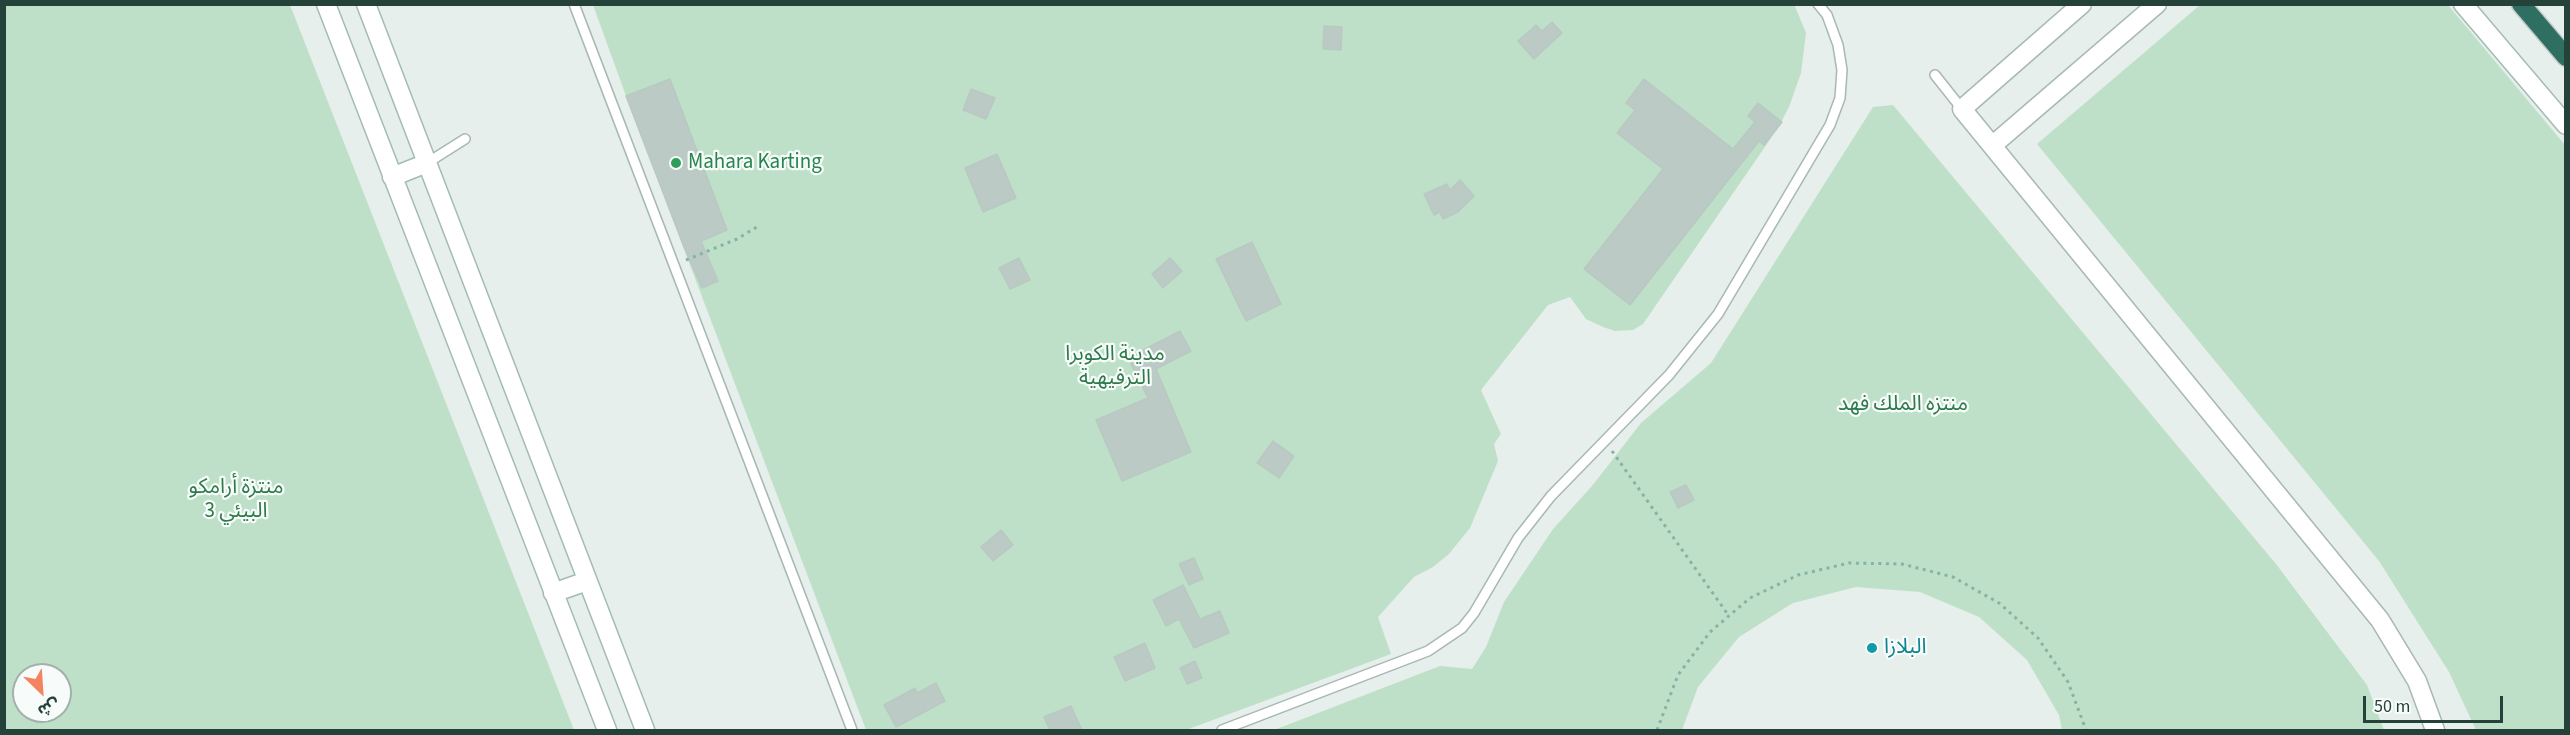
<!DOCTYPE html>
<html>
<head>
<meta charset="utf-8">
<style>
	body { margin:0 }
	#map { position:relative; width:2570px; height:735px; overflow:hidden; background:#e6efeb; font-family:"Source Sans 3","Noto Sans Arabic",sans-serif }
	canvas { display:block }
	.frame { position:absolute; inset:0; border:6px solid #24423a; pointer-events:none }
	.north { position:absolute; left:12px; top:663px; width:60px; height:60px; box-sizing:border-box; background:#f7fbf9; border:2px solid #a3b1ad; border-radius:50%; rotate:155deg; font-size:16px; font-weight:700; line-height:24px; text-align:center; color:#24423a }
	.north::after { content:''; display:block; margin:auto; width:21px; height:27px; background:#f4845f; clip-path:polygon(50% 0,100% 100%,50% 72%,0 100%) }
	.scale { position:absolute; left:2363px; top:696px; width:140px; height:27px; box-sizing:border-box; border:3px solid #24423a; border-top:0; padding-left:8px; font-size:18px; line-height:21px; white-space:nowrap; color:#24423a; -webkit-text-stroke:4px #f7fbf9; paint-order:stroke }
</style>
</head>
<body>
<div id="map">
<canvas width="2570" height="735"></canvas>
<div class="frame"></div>
<div class="north">ش</div>
<div class="scale">50 m</div>
</div>
<script>
const context = document.querySelector('canvas').getContext('2d');
context.lineJoin = 'round';
function fillPath(path, color) { context.fillStyle = color; context.fill(path, 'evenodd'); }
const poly = rows => new Path2D(rows.map(r => 'M' + r).join(''));
function trace(path, color, width, dash) { context.strokeStyle = color; context.lineWidth = width; context.lineCap = dash ? 'butt' : 'round'; context.setLineDash(dash || []); context.stroke(path); }
function write(font, color, halo, rows, align = 'center') {
  context.font = font + ' "Source Sans 3","Noto Sans Arabic",sans-serif'; context.lineWidth = 4.5; context.setLineDash([]); context.textBaseline = 'middle'; context.strokeStyle = halo; context.fillStyle = color; for (const [text, x, y, turn = 0] of rows) {
    context.save(); context.translate(x, y); context.rotate((+turn || 0) * Math.PI / 180); context.textAlign = isNaN(turn) ? turn : align; if (halo) context.strokeText(text, 0, 0); context.fillText(text, 0, 0); context.restore();
  }
}
fillPath(poly([
	[1794,4,1806,33,1801,73,1789,107,1778,128,1643,324,1633,330,1615,331,1603,327,1586,319,1570,297,1548,305,1481,390,1501,434,1494,444,1498,461,1470,528,1449,554,1433,567,1414,577,1378,617,1391,654,1186,730,866,730,626,96,593,5],
	[4,5,290,5,574,730,5,730],
	[24,675,60,675,60,711,24,711],
	[2200,5,2448,5,2565,145,2565,730,2476,730,2449,672,2379,561,2037,144],
	[1893,105,2276,564,2367,685,2384,730,2062,730,2059,715,2027,660,1979,617,1920,592,1856,587,1793,603,1739,637,1698,687,1682,730,1274,730,1440,666,1472,669,1486,647,1504,602,1553,529,1592,486,1641,423,1711,363,1873,107]
]), '#bfe0c8');
const building = poly([
	[1552,22,1562,33,1534,59,1518,41,1536,25,1542,31,1552,22],
	[1324,26,1342,27,1341,50,1323,49,1324,26],
	[670,79,727,230,701,241,718,281,702,288,684,247,626,96,670,79],
	[1644,79,1733,149,1755,122,1748,116,1758,103,1782,122,1764,145,1759,141,1630,305,1584,269,1663,169,1617,133,1635,110,1626,103,1644,79],
	[971,89,995,98,986,119,963,110,971,89],
	[997,154,1016,198,983,212,965,168,997,154],
	[1460,180,1474,196,1458,212,1443,219,1440,212,1434,215,1424,194,1447,184,1450,190,1460,180],
	[1252,242,1281,304,1246,321,1216,259,1252,242],
	[1019,258,1030,280,1010,289,999,268,1019,258],
	[1170,258,1182,271,1163,288,1152,274,1170,258],
	[1180,331,1191,351,1156,369,1191,452,1122,481,1096,420,1148,398,1128,358,1180,331],
	[1273,441,1294,456,1279,478,1257,463,1273,441],
	[1686,485,1694,500,1678,508,1670,492,1686,485],
	[1001,530,1013,545,993,561,981,547,1001,530],
	[1194,558,1203,579,1189,585,1179,564,1194,558],
	[1183,585,1200,619,1220,611,1229,633,1194,648,1179,619,1166,626,1153,600,1183,585],
	[1145,643,1155,668,1125,681,1114,657,1145,643],
	[1195,661,1202,678,1187,684,1180,668,1195,661],
	[936,683,945,701,896,727,884,705,915,688,917,693,936,683],
	[1071,706,1082,730,1050,730,1044,717,1071,706]
]);
fillPath(building, '#bbcac4');
trace(building, '#b8c9c2', 1.5);
const lane = poly([
	[574,4,852,730],
	[1935,75,1962,109],
	[427,163,465,139],
	[1222,730,1428,651,1462,628,1474,613,1518,538,1551,496,1669,375,1718,314,1830,125,1840,98,1842,70,1838,45,1827,15,1818,4]
]);
const street = poly([
	[2082,4,1962,109,2380,620,2417,681,2435,730],
	[1993,145,2157,4]
]);
const secondary = poly([
	[326,4,607,730],
	[366,4,645,730],
	[2463,4,2566,125],
	[392,177,427,163],
	[553,593,587,581]
]);
const highway = poly([
	[2521,4,2566,57]
]);
trace(lane, '#a8b8b2', 12);
trace(street, '#a8b8b2', 21);
trace(secondary, '#a4bbb3', 21);
trace(highway, '#c2cac8', 21);
trace(poly([
	[686,260,737,239,760,225],
	[1612,451,1729,616],
	[1657,730,1678,675,1710,632,1750,598,1798,575,1849,563,1902,564,1953,577,1999,603,2038,638,2068,682,2086,730]
]), '#86b3a5', 3, [3, 4.5]);
trace(lane, '#fff', 9);
trace(street, '#fff', 18);
trace(secondary, '#fff', 18);
trace(highway, '#2f6f62', 18);
for (const [x, y, r, color] of [
	[676,163,6,"#2e9e5b"],
	[1872,648,6,"#0f9aa8"]
]) { const dot = new Path2D(); dot.arc(x, y, r, 0, 2 * Math.PI); context.fillStyle = color; context.fill(dot); trace(dot, '#f7fbf9', 2); }
write('21px', '#27864d', '#f7fbf9', [
	["Mahara Karting",688,163]
], 'left');
write('21px', '#2d7a4b', '#f7fbf9', [
	["مدينة الكوبرا",1115,355],
	["الترفيهية",1115,379],
	["منتزه الملك فهد",1903,405],
	["منتزة أرامكو",236,488],
	["البيئي 3",236,512]
]);
write('21px', '#0d838f', '#f7fbf9', [
	["البلازا",1884,648]
], 'left');
</script>
</body>
</html>
